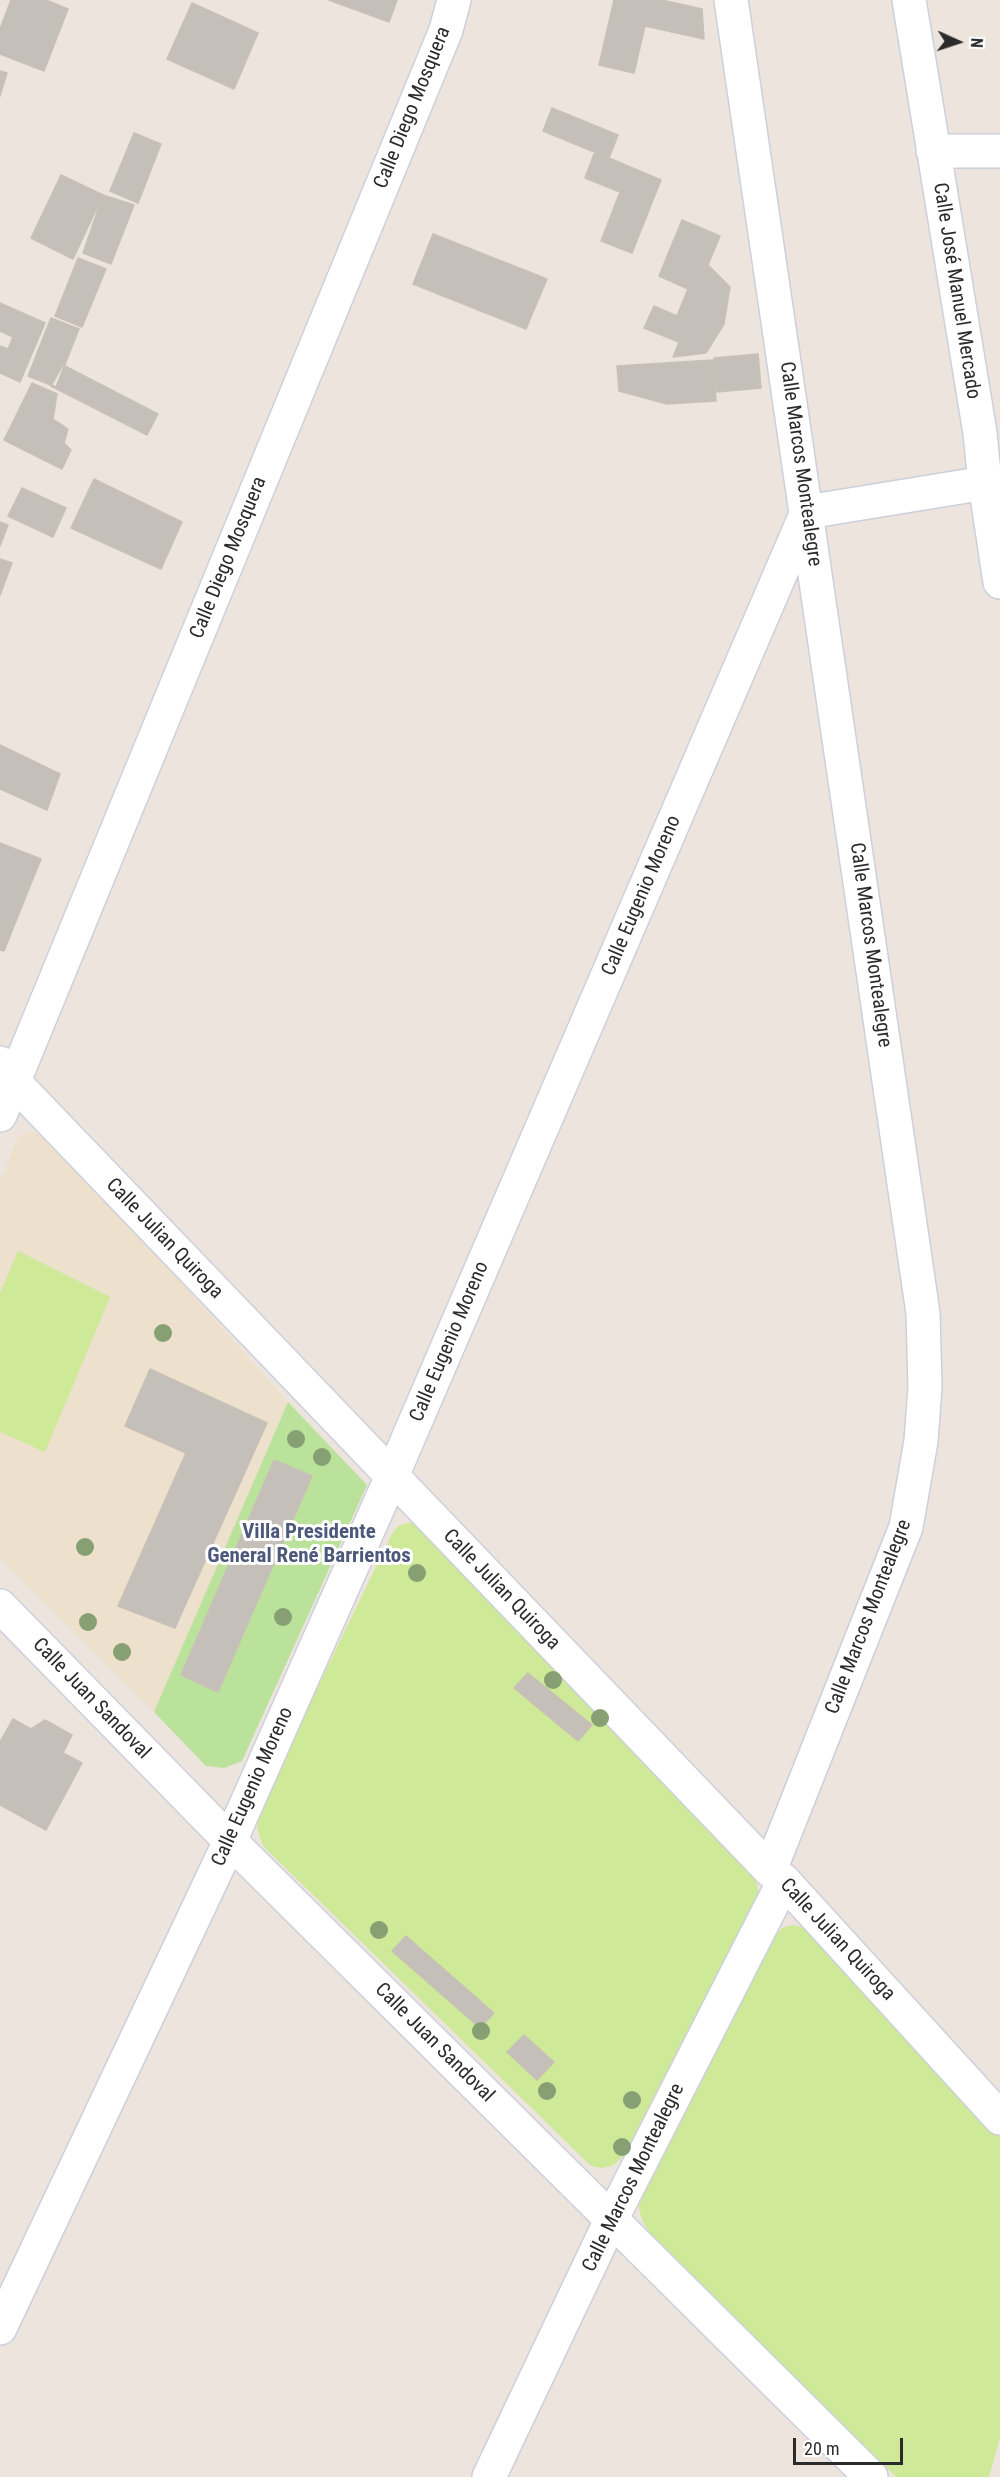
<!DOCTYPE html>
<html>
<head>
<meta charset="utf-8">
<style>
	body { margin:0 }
	#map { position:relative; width:1000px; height:2477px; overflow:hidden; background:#ece4dd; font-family:"Roboto Condensed",sans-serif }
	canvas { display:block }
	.north { position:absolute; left:928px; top:12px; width:60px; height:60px; -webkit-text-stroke:4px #fff; paint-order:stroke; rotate:93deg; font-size:16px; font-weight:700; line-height:24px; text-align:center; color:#2b2b2b }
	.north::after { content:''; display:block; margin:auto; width:21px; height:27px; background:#2b2b2b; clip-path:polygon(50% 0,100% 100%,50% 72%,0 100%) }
	.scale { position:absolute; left:793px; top:2438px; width:110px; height:27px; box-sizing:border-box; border:3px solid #2b2b2b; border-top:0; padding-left:8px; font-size:18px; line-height:21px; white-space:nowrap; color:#2b2b2b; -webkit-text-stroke:4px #fff; paint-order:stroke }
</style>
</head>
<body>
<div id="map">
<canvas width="1000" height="2477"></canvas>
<div class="north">N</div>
<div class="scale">20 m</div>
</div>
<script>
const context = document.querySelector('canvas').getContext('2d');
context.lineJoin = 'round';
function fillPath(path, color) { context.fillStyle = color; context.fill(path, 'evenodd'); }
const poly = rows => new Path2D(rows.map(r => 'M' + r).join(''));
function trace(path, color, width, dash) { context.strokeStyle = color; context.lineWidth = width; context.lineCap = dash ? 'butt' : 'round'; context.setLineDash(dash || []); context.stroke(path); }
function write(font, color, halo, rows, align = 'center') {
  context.font = font + ' "Roboto Condensed",sans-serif'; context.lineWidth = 6; context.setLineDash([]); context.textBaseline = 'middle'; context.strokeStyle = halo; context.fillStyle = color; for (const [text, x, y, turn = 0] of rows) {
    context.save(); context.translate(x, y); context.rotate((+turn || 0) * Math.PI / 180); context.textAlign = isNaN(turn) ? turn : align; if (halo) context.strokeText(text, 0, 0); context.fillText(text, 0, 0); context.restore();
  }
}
fillPath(poly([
	[30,1132,44,1134,55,1141,288,1402,154,1712,0,1558,0,1182,19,1135]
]), '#ede0cd');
fillPath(poly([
	[288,1402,367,1485,242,1761,224,1768,206,1766,154,1712]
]), '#bae29b');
fillPath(poly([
	[18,1251,110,1297,45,1452,0,1432,0,1293],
	[412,1522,419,1524,755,1873,759,1895,755,1908,623,2156,614,2165,602,2168,591,2166,263,1846,258,1831,257,1819,267,1791,392,1534,398,1526],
	[792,1925,802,1927,812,1935,1000,2135,1000,2437,989,2477,896,2477,653,2238,643,2222,639,2209,639,2194,643,2176,774,1938,782,1928]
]), '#cee997');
const building = poly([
	[11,0,46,0,68,9,44,71,0,54,0,29,11,0],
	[329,0,397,0,389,22,329,0],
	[614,0,662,0,702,9,704,39,645,26,634,73,599,65,614,0],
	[192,3,258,33,234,89,167,59,192,3],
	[0,71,7,73,0,96,0,71],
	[552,108,618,135,609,158,543,131,552,108],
	[134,133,161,144,138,203,110,191,134,133],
	[594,154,609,158,661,180,632,253,601,241,620,192,585,178,594,154],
	[61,175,103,195,73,259,31,238,61,175],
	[103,195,134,205,111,264,83,253,103,195],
	[682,220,720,236,708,265,730,287,724,324,706,353,673,357,679,342,644,328,654,306,677,316,688,289,659,276,682,220],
	[433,234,547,279,526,329,413,284,433,234],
	[78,258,106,269,82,327,55,316,78,258],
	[0,303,45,323,20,382,0,373,0,346,8,349,13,337,0,331,0,303],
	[51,318,79,329,56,387,28,376,51,318],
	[758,354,761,388,717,392,714,358,758,354],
	[713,360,716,401,667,404,619,391,617,366,713,360],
	[63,365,158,414,147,435,51,386,63,365],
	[32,383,57,394,53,419,68,429,64,443,71,450,62,469,4,440,32,383],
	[94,479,182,522,161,569,71,528,94,479],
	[22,488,66,508,53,537,8,516,22,488],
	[0,522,8,525,0,546,0,522],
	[0,559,12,563,0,595,0,559],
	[0,745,60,774,47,810,0,789,0,745],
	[0,843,41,859,4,951,0,950,0,843],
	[150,1369,267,1423,175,1628,118,1606,186,1453,125,1426,150,1369],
	[274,1460,312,1476,218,1692,181,1675,274,1460],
	[528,1673,592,1725,578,1741,514,1688,528,1673],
	[13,1719,31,1729,45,1720,72,1735,63,1753,82,1763,46,1830,0,1805,0,1742,13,1719],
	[406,1936,494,2013,480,2028,392,1951,406,1936],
	[524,2035,554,2062,537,2080,507,2052,524,2035]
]);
fillPath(building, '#c5bfb9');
trace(building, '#c8c0b7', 1.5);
const street = poly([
	[731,0,923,1313,925,1387,921,1441,906,1527,770,1870],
	[909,0,980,433,985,483,1000,582],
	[933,151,1000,151],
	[807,512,985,483],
	[0,1063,14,1082,770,1870,784,1881,1000,2118],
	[0,1115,446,30,454,0],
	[0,1606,230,1841,871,2477],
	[0,2328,230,1841,392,1476,807,512],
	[489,2477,612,2218,784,1881]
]);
trace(street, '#ccd0dc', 36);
trace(street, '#fff', 33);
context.fillStyle = '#869f73';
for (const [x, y] of [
	[163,1333],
	[296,1439],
	[322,1457],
	[85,1547],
	[417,1573],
	[283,1617],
	[88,1622],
	[122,1652],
	[553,1680],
	[600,1718],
	[379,1930],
	[481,2031],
	[547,2091],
	[632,2100],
	[622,2147]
]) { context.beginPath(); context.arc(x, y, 9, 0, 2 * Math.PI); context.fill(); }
write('20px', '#2b2b2b', '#fff', [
	["Calle Diego Mosquera",413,108,-68],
	["Calle José Manuel Mercado",956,291,81],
	["Calle Marcos Montealegre",800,464,82],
	["Calle Diego Mosquera",229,558,-68],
	["Calle Eugenio Moreno",642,896,-67],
	["Calle Marcos Montealegre",870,945,82],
	["Calle Julian Quiroga",164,1239,46],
	["Calle Eugenio Moreno",450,1342,-67],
	["Calle Julian Quiroga",501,1590,46],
	["Calle Marcos Montealegre",869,1617,-69],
	["Calle Juan Sandoval",91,1699,46],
	["Calle Eugenio Moreno",253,1787,-66],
	["Calle Julian Quiroga",837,1940,47],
	["Calle Juan Sandoval",434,2043,45],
	["Calle Marcos Montealegre",634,2178,-64]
]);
write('bold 21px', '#4c597b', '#fff', [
	["Villa Presidente",309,1533],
	["General René Barrientos",309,1557]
]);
</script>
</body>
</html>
